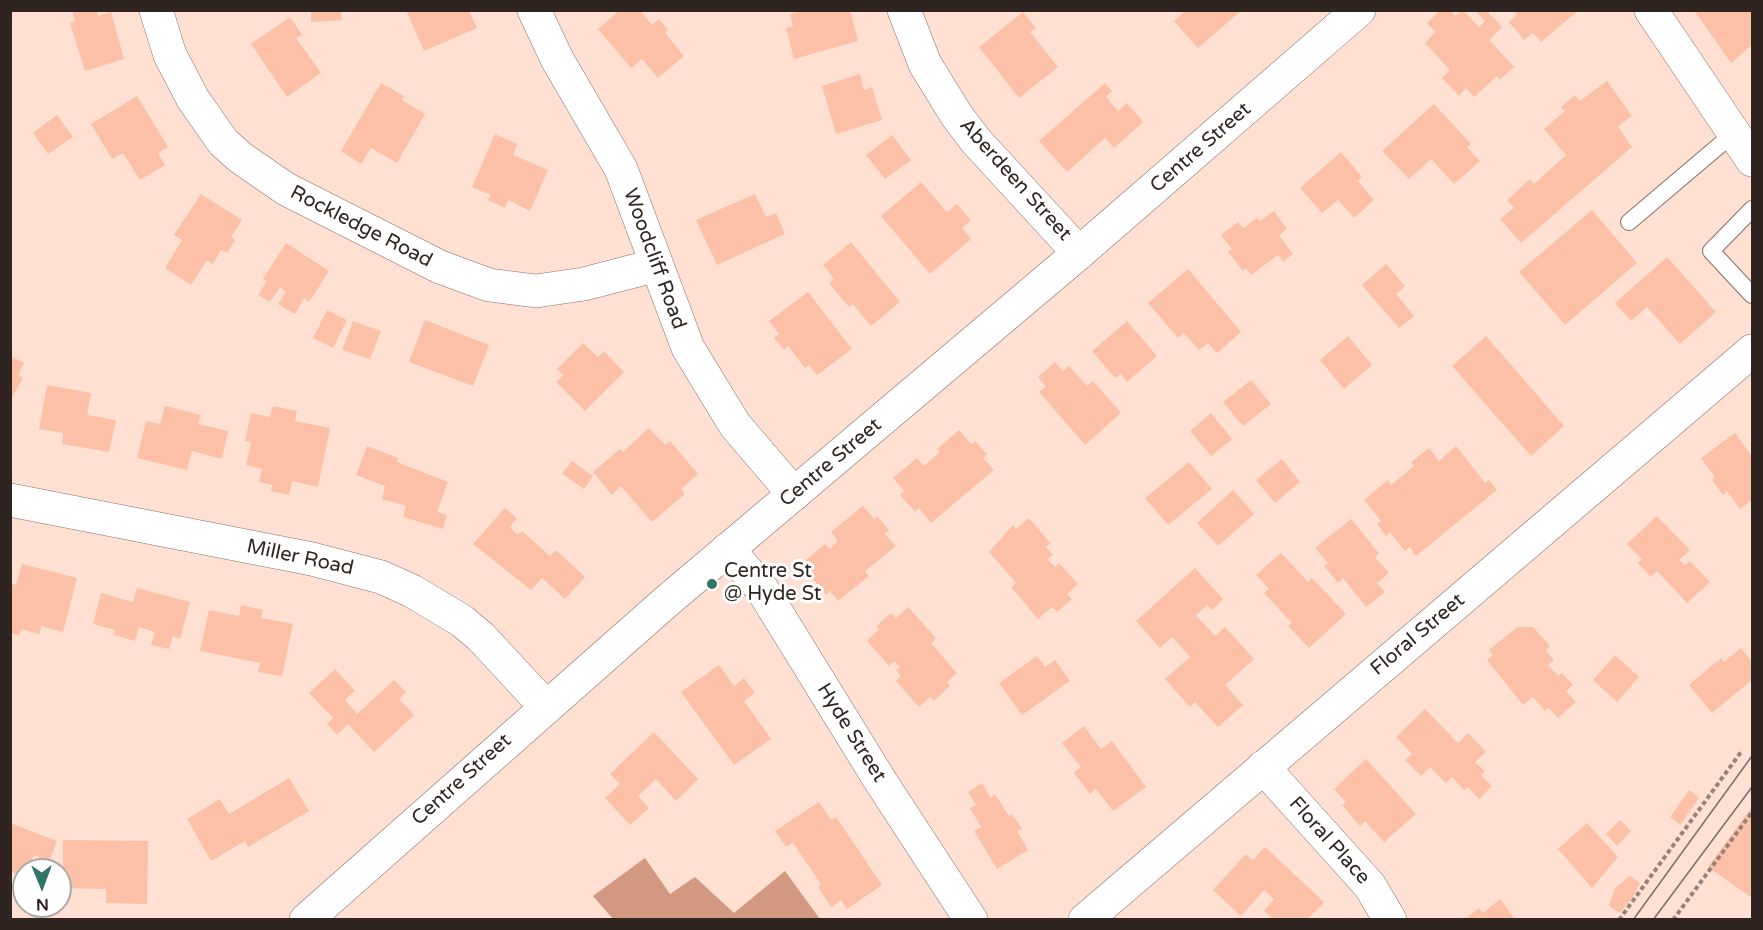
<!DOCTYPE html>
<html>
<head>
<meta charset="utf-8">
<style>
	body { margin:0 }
	#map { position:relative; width:1763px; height:930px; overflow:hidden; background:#ffe0d3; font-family:"Varela Round",sans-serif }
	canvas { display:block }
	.frame { position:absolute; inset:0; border:12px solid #2f241f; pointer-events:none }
	.north { position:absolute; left:12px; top:858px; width:60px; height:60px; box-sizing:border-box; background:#fff; border:2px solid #aca7a5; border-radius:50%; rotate:179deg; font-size:16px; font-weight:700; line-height:24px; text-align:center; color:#2f241f }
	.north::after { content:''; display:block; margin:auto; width:21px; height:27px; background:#317568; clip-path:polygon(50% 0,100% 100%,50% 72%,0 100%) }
</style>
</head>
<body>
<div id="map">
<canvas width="1763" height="930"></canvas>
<div class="frame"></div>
<div class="north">N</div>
</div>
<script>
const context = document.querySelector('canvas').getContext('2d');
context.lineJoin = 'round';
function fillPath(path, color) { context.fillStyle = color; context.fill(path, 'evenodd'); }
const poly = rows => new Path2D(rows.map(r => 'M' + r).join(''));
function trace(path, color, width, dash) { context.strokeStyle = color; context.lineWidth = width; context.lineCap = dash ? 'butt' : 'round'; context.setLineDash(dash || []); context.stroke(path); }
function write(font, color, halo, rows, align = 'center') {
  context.font = font + ' "Varela Round",sans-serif'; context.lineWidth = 6; context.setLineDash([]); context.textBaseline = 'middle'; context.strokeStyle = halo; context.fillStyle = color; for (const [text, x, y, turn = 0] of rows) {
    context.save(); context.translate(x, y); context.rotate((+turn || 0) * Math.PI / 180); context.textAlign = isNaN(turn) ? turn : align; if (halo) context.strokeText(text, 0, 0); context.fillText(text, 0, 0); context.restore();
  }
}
fillPath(poly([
	[645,858,670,894,695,877,734,913,785,871,820,919,613,919,593,896]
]), '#d29980');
fillPath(poly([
	[72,10,97,10,98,16,111,12,124,59,85,71,70,23,75,21],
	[311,10,341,10,342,20,311,22],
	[406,10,469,10,477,28,424,51],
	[620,10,640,10,652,25,659,19,668,30,665,33,684,56,658,78,642,59,631,68,598,29],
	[805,10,850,10,858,41,794,59,786,28,793,26,790,14],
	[1186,10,1242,10,1198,48,1174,21],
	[1440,10,1450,10,1455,16,1463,10,1479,27,1485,21,1475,10,1486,10,1502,27,1489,40,1514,67,1500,80,1497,76,1474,97,1466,88,1459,96,1442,78,1450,70,1425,43,1435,32,1427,23],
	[1513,10,1579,10,1541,42,1533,33,1524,40,1509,22,1517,15],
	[1694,10,1752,10,1752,45,1731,63],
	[1023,12,1036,28,1030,32,1058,67,1019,98,979,47],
	[290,17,302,35,296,38,321,73,287,97,251,44],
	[860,74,864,90,872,87,882,120,836,134,822,86],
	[1607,81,1632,116,1618,126,1632,147,1521,243,1500,219,1514,208,1507,200,1530,179,1534,184,1566,155,1544,129,1565,111,1561,107,1575,95,1580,101],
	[381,83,404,96,402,100,425,114,397,163,371,148,361,164,341,151],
	[1105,83,1112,91,1106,97,1118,111,1127,103,1143,122,1114,148,1105,138,1067,172,1039,141],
	[137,96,168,147,158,153,165,165,140,180,123,153,112,159,91,124],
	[1434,104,1471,144,1467,147,1480,161,1454,184,1431,159,1409,179,1382,151],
	[57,115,73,137,48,154,33,133],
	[495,134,517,144,513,155,548,170,530,211,508,200,505,208,488,200,491,195,472,187],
	[892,135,911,160,885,179,866,155],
	[1341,152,1362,177,1358,181,1374,200,1354,218,1338,200,1322,213,1300,188],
	[921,182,947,212,957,204,971,220,962,228,971,239,930,274,881,216],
	[201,194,242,220,231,237,235,240,227,253,221,250,213,264,207,260,191,285,165,268,182,240,174,235],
	[755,194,766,217,776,213,785,234,717,265,696,220],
	[1592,210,1637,263,1565,325,1519,272],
	[1274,211,1287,229,1279,235,1293,254,1283,262,1278,255,1251,275,1246,268,1243,271,1228,252,1232,249,1221,235,1238,222,1243,228,1257,218,1260,221],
	[851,242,900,302,871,326,853,304,849,307,829,283,834,279,823,265],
	[286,243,329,271,309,302,304,298,295,314,278,304,286,292,280,287,270,302,258,295,267,281,263,279],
	[1667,257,1716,312,1680,344,1647,307,1631,321,1615,303],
	[1386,264,1405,286,1396,294,1414,316,1399,328,1362,285],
	[1188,269,1241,332,1217,353,1208,343,1199,350,1184,333,1178,338,1148,303],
	[808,292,852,349,817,375,809,365,805,368,788,346,784,350,774,338,779,334,769,321],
	[327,310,347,320,333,348,313,338],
	[425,320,489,345,473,386,409,362],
	[353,321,381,331,370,359,342,350],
	[1127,321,1157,356,1127,382,1121,374,1115,378,1092,351],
	[1348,336,1372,365,1344,389,1320,360],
	[1486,336,1564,426,1531,456,1452,366],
	[583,343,598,357,604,351,624,372,585,411,556,382,563,375,557,369],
	[10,356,24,363,18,375,23,378,10,401],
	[1055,362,1063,371,1069,366,1087,386,1093,381,1121,413,1085,445,1039,392,1046,387,1038,377],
	[1251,380,1271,404,1243,426,1223,402],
	[47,385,91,393,87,415,116,420,109,452,62,444,63,433,39,429],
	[165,406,201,415,198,424,228,431,222,459,192,451,187,470,137,458,146,421,160,424],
	[273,406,297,411,295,421,330,428,318,487,292,481,289,495,271,491,272,485,259,482,262,469,246,465,251,442,245,441,251,413,270,417],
	[1211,413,1232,439,1211,456,1190,431],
	[649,428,665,445,670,441,698,474,681,489,685,494,652,522,621,486,612,495,593,472,620,449,623,452],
	[959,430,971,444,975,441,987,454,983,458,994,470,931,523,919,508,915,512,900,495,904,491,893,478,917,458,924,466,940,452,937,449],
	[1735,433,1752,456,1752,500,1740,509,1727,491,1723,495,1712,480,1715,477,1701,458],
	[367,446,398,458,397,462,448,482,437,512,447,515,443,529,403,517,406,506,382,499,385,486,356,475],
	[1456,446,1485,483,1489,480,1497,490,1416,556,1410,547,1405,551,1390,532,1386,536,1377,524,1381,521,1364,500,1388,480,1391,485,1414,466,1411,462,1429,448,1439,461],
	[1282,459,1300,482,1275,503,1256,480],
	[572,461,593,476,584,489,562,474],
	[1189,462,1212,489,1168,525,1145,498],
	[1233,490,1254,514,1218,546,1197,523],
	[863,506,874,519,877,516,889,530,885,534,896,546,865,571,869,576,838,601,830,591,826,595,811,577,814,574,804,562,825,544,830,549,838,541,831,532],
	[505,508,517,518,510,527,518,535,522,531,550,556,556,550,585,577,565,599,542,578,531,590,473,544],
	[1657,516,1690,550,1679,560,1685,565,1690,561,1710,582,1687,603,1657,571,1651,577,1638,563,1642,559,1627,544],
	[1029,518,1050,543,1046,547,1053,555,1047,559,1055,567,1059,563,1078,584,1067,594,1072,599,1057,612,1052,607,1038,619,1011,587,1016,583,989,552,1013,525,1016,529],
	[1351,519,1379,553,1375,557,1389,573,1377,583,1385,592,1366,607,1343,578,1338,583,1324,566,1328,563,1315,548],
	[1281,553,1308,582,1312,578,1346,614,1309,648,1288,626,1292,623,1264,593,1269,589,1256,575],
	[22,564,77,578,63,632,41,626,40,634,21,629,20,635,10,633,10,583,16,585],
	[1195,568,1223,599,1212,610,1207,605,1196,615,1215,636,1225,627,1254,659,1225,685,1243,705,1218,727,1195,702,1190,707,1165,679,1190,657,1172,637,1160,648,1136,621],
	[137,588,190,602,180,639,173,636,169,649,151,645,155,632,139,627,135,641,114,635,115,630,93,624,101,593,133,602],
	[241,605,263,610,261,618,293,624,282,676,258,672,260,663,200,651,209,610,239,616],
	[908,607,936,638,931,643,957,673,947,682,950,686,934,701,930,697,919,707,896,681,901,676,896,670,900,667,894,661,889,666,867,641,879,629,876,626,891,613,896,618],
	[1517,627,1533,627,1550,646,1546,651,1554,660,1548,665,1558,676,1562,673,1573,685,1566,691,1576,702,1558,718,1549,708,1545,711,1533,697,1523,705,1487,660,1493,655,1489,650],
	[1741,648,1752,662,1752,674,1750,676,1752,680,1712,713,1689,685,1721,658,1724,662],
	[1615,655,1639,677,1617,702,1593,680],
	[1037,656,1045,667,1055,660,1070,681,1022,715,999,683],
	[719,665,734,686,744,678,755,693,744,701,771,739,734,765,681,692],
	[335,669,355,691,345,700,357,714,394,680,406,692,399,699,414,715,374,752,348,724,337,735,327,724,333,718,309,693],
	[1425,709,1458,743,1468,733,1486,752,1475,762,1485,771,1481,775,1492,786,1479,799,1468,787,1464,790,1452,777,1446,783,1430,767,1421,776,1405,760,1412,754,1396,737],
	[1084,726,1101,749,1112,741,1146,787,1113,811,1096,789,1090,794,1074,773,1081,767,1062,743],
	[654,732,698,779,676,801,656,779,638,796,649,808,630,825,605,798,620,784,610,774],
	[1366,759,1416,814,1384,842,1365,821,1360,826,1342,805,1346,802,1334,789],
	[289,778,309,811,248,847,245,841,211,861,187,819,220,799,229,814],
	[982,783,991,798,995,794,1009,816,1012,814,1022,829,1017,831,1028,850,997,869,974,831,981,827,970,808,976,805,968,792],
	[1689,790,1699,798,1680,825,1670,817],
	[819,802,831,820,836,817,882,885,847,909,841,900,831,907,818,887,821,884,793,843,786,847,775,831],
	[1752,807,1752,898,1708,867],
	[1620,820,1631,831,1617,846,1606,834],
	[10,823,57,841,49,861,34,855,28,870,24,870,24,877,10,871],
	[1587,823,1618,857,1592,888,1558,849],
	[63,840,148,841,147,904,106,903,106,889,63,888],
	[1265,847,1324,902,1307,920,1274,920,1264,911,1274,899,1264,890,1241,916,1213,890,1246,854,1253,860],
	[1630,876,1640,883,1633,897,1620,913,1609,906,1615,888],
	[1500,899,1514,918,1512,920,1464,920,1479,908,1483,913]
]), '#fbc0a6');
const lane = poly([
	[1752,209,1711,251,1752,295],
	[1629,222,1734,133]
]);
const street = poly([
	[156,10,170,55,193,99,223,142,241,158,286,189,440,267,489,285,536,291,584,284,657,265],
	[534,10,557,59,621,169,688,348,735,425,794,494],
	[904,10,925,64,957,116,976,141,1079,253],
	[10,500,312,559,381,577,412,591,462,621,481,637,545,706],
	[728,549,762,589,881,782,971,920],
	[1263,767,1370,886,1390,920],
	[1085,920,1752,351]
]);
const secondary = poly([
	[1651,10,1752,160],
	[306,920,667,601,1079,253,1359,10]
]);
trace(lane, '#896e63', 18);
trace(street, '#896e63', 34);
trace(secondary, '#896e63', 34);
trace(poly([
	[1619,920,1741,752],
	[1673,920,1752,812]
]), '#98837a', 4, [4.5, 3]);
trace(lane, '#fff', 16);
trace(street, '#fff', 33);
trace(secondary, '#fff', 33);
trace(poly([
	[1633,920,1752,756],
	[1653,920,1752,787]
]), '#7f6c64', 1.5);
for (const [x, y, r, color] of [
	[712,584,6,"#317568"]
]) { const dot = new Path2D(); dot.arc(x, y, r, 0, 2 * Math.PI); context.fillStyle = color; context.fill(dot); trace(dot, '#fff', 2); }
write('20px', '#2f241f', '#fff', [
	["Centre Street",1201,148,-41],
	["Aberdeen Street",1015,180,48],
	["Rockledge Road",361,227,27],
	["Woodcliff Road",654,259,70],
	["Centre Street",831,463,-40],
	["Miller Road",300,558,12],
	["Floral Street",1418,635,-40],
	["Hyde Street",851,733,58],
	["Centre Street",462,780,-42],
	["Floral Place",1329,841,48]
]);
write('20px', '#2f241f', '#fff', [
	["Centre St",724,572],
	["@ Hyde St",724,595]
], 'left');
</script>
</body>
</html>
